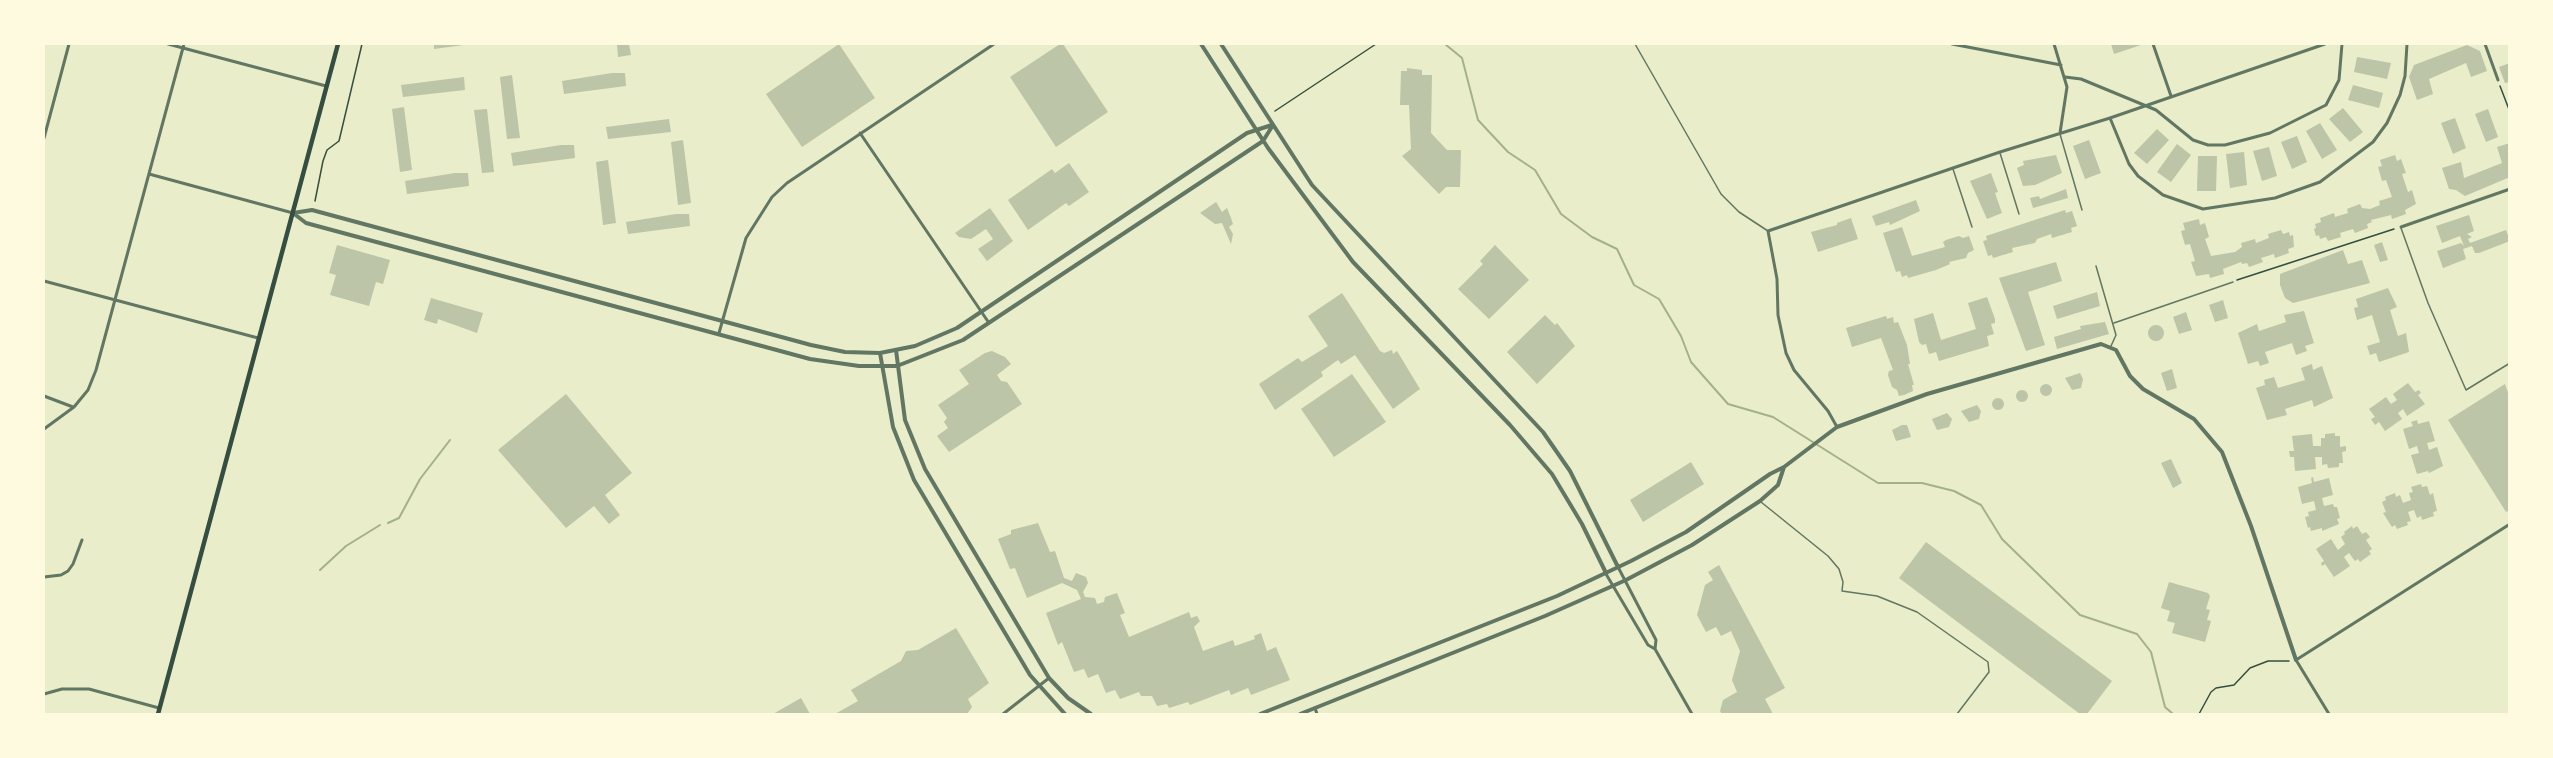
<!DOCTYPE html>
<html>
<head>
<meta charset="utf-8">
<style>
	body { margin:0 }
	#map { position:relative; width:2553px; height:758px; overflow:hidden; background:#e9edc9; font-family:"PT Sans",sans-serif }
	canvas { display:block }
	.frame { position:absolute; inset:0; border:45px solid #fefae0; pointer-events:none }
</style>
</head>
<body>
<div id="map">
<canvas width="2553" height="758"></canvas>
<div class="frame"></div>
</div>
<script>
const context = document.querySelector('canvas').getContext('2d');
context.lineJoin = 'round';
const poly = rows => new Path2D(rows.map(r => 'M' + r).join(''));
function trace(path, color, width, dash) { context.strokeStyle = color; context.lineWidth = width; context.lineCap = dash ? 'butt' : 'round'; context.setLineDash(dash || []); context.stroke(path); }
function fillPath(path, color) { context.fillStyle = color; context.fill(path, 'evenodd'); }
trace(poly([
	[1445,44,1462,58,1478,120,1508,152,1535,170,1561,214,1592,237,1617,249,1634,285,1659,299,1681,336,1691,362,1728,404,1773,417,1878,483,1922,483,1954,491,1981,505,2002,539,2080,615,2137,634,2151,652,2165,707,2173,714],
	[388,523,399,518,420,479,450,440],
	[320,570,346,546,380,525]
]), '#a3b18a', 2);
fillPath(poly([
	[434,44,464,44,464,45,434,49],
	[617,44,629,44,631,55,618,57],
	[839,44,875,98,802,147,766,94],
	[1060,44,1063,44,1108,112,1056,147,1010,77],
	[2111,44,2144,44,2114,54],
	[2467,45,2480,51,2487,71,2471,77,2466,63,2429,79,2433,94,2417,100,2409,77,2414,65],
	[2357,57,2391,63,2387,79,2354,72],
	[2510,63,2510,82,2505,83,2499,67],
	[1407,68,1422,70,1422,75,1432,75,1431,133,1447,150,1461,150,1460,187,1446,187,1439,194,1402,156,1411,149,1409,105,1400,105,1401,71,1407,71],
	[612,73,625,73,626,86,564,94,562,81],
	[512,75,520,138,507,139,500,77],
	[464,77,465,90,403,97,401,85],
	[2353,85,2383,93,2379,108,2348,100],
	[404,107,412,170,400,172,392,109],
	[2343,108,2363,132,2350,142,2329,119],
	[487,109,494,172,482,173,474,110],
	[2488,109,2498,137,2486,142,2475,114],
	[2455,118,2466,148,2453,154,2441,123],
	[669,119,671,132,608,139,606,127],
	[2320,123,2337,150,2322,159,2306,131],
	[2157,129,2169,140,2147,164,2134,153],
	[2297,136,2307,162,2292,169,2281,142],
	[683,140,691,203,678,205,671,142],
	[2089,140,2101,173,2085,179,2073,146],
	[2510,143,2510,177,2465,196,2456,190,2449,189,2442,168,2461,162,2464,178,2502,163,2497,147],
	[2177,144,2191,155,2171,182,2157,172],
	[561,145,574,145,575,158,513,166,511,153],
	[2269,147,2277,176,2262,181,2253,151],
	[2244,152,2247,185,2230,188,2226,154],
	[2056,155,2062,173,2035,185,2023,186,2017,168,2024,165,2023,161],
	[2395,155,2397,161,2401,159,2406,173,2402,174,2408,192,2412,190,2416,204,2405,210,2406,214,2392,219,2391,215,2371,220,2372,222,2367,224,2368,228,2355,233,2353,229,2340,233,2341,237,2328,241,2326,237,2320,239,2319,235,2316,236,2314,229,2316,228,2315,224,2321,222,2320,218,2334,213,2335,217,2348,213,2347,209,2360,204,2362,208,2370,209,2380,205,2379,201,2392,197,2386,180,2382,181,2378,167,2382,166,2380,160],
	[2198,156,2217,156,2216,191,2197,191],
	[608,160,616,223,603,225,596,162],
	[1069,163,1089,192,1069,206,1066,203,1028,230,1008,200,1052,169,1055,173],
	[455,173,468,173,469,186,407,194,405,181],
	[1991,173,1998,192,1995,193,2002,213,1987,219,1970,181],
	[2066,189,2068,198,2033,208,2030,198,2039,196,2040,199],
	[1916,200,1920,211,1890,225,1889,222,1876,226,1872,216],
	[1216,202,1222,212,1227,208,1231,218,1233,224,1229,227,1233,234,1231,244,1222,223,1215,224,1200,213],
	[990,208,1013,241,987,261,978,249,993,239,986,229,971,239,959,237,955,233],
	[2065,210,2066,213,2072,211,2077,226,2071,228,2072,232,2052,238,2051,234,2037,239,2035,243,2012,248,2013,252,1993,258,1992,255,1988,256,1983,241,1987,240,1986,236],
	[676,214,689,214,690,226,628,234,626,222],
	[2469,215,2474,231,2467,234,2472,237,2468,239,2470,243,2506,230,2510,241,2479,253,2475,253,2472,246,2463,249,2466,259,2443,268,2437,251,2461,243,2464,246,2460,236,2442,243,2436,226],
	[1851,218,1858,239,1818,252,1811,232,1837,225,1837,223],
	[2199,219,2200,225,2205,223,2209,237,2205,239,2211,256,2235,252,2242,247,2241,243,2255,239,2256,243,2269,238,2268,234,2281,230,2283,234,2289,232,2290,236,2293,235,2294,247,2288,249,2289,253,2275,258,2274,254,2261,258,2263,262,2249,267,2247,263,2242,264,2241,262,2223,269,2224,274,2210,278,2209,274,2196,276,2191,262,2195,261,2190,244,2185,245,2181,231,2185,230,2183,223],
	[1902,227,1912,256,1945,247,1943,242,1946,240,1959,236,1963,238,1969,236,1974,250,1968,253,1966,258,1949,262,1950,264,1936,270,1908,278,1907,275,1902,277,1900,271,1896,272,1883,233],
	[2382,242,2388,260,2380,262,2374,245],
	[337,245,390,260,383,284,376,282,369,306,330,295,336,275,329,273],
	[1495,245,1529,280,1489,319,1458,289,1483,264,1480,261],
	[2343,250,2348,264,2362,260,2370,283,2293,303,2285,298,2280,285,2280,274],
	[2056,262,2062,281,2028,292,2045,345,2026,351,1999,278],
	[2388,288,2397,307,2390,310,2398,336,2406,333,2409,352,2379,362,2376,353,2370,355,2367,346,2380,342,2372,315,2357,320,2354,308,2358,307,2356,299],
	[2097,292,2100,306,2057,319,2053,306],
	[1342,293,1380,351,1384,353,1392,350,1393,354,1397,351,1420,389,1393,409,1355,355,1341,364,1338,360,1321,372,1323,376,1275,410,1259,384,1298,358,1302,362,1328,346,1308,316],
	[1987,297,1995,319,1995,323,1991,324,1994,334,1987,336,1989,346,1939,361,1936,352,1929,354,1926,344,1922,345,1919,342,1914,319,1933,313,1941,340,1976,329,1968,303],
	[431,298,483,313,477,333,438,319,437,324,424,320],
	[2223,300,2228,318,2215,322,2209,305],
	[2304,311,2314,343,2305,346,2307,351,2296,355,2292,343,2265,352,2269,363,2260,366,2258,361,2248,364,2238,333,2257,324,2259,331,2286,322,2284,315],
	[2186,312,2192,330,2179,334,2173,317],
	[1545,315,1555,325,1557,323,1575,346,1537,384,1507,352],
	[1886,316,1887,319,1893,317,1894,323,1898,322,1907,345,1910,364,1908,364,1914,385,1912,385,1913,391,1904,395,1899,396,1897,390,1892,387,1888,375,1889,371,1893,370,1881,338,1852,347,1846,328],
	[2105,322,2109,334,2057,349,2054,337,2081,329,2080,326],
	'2148 333a8 8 0 1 1 16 0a8 8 0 1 1-16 0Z',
	[992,351,1005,357,1011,364,997,375,1001,381,1007,382,1022,404,949,452,937,436,948,428,944,422,947,418,938,405,969,384,959,370,985,353],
	[2312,364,2313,370,2322,366,2333,398,2314,407,2312,400,2285,409,2287,415,2267,420,2256,388,2265,385,2264,380,2274,377,2278,388,2305,380,2301,368],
	[2172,369,2177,388,2167,391,2161,373],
	[2080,373,2083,379,2081,388,2072,390,2065,378],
	[1352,374,1386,422,1334,457,1301,409],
	[2408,383,2415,392,2419,390,2421,393,2418,395,2425,404,2407,416,2403,409,2398,413,2402,419,2385,431,2379,422,2375,425,2371,419,2375,417,2369,409,2386,397,2391,404,2397,400,2393,394],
	'2040 390a6 6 0 1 1 12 0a6 6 0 1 1-12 0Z',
	[2505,384,2510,398,2510,510,2506,512,2448,420],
	'2016 396a6 6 0 1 1 12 0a6 6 0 1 1-12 0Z',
	[566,394,632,473,605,495,620,515,609,524,594,506,566,528,498,450],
	'1992 404a6 6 0 1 1 12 0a6 6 0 1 1-12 0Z',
	[1977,405,1981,411,1979,419,1969,422,1961,411],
	[1947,413,1952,419,1949,427,1937,430,1932,419],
	[2417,420,2418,424,2429,421,2435,441,2427,443,2429,450,2437,447,2443,466,2429,473,2428,471,2417,474,2411,455,2419,453,2417,446,2409,449,2403,429,2413,426,2411,422],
	[1902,425,1907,425,1911,437,1896,441,1892,430],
	[2335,433,2335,436,2340,436,2340,447,2346,446,2346,451,2342,452,2343,463,2339,463,2339,467,2328,468,2327,464,2322,465,2322,457,2315,457,2316,469,2295,471,2294,457,2290,457,2289,451,2294,451,2292,436,2312,434,2313,446,2321,446,2321,438,2325,438,2325,434],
	[2171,459,2182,483,2173,488,2161,463],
	[1691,462,1704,484,1643,522,1630,500],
	[2313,477,2314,482,2329,478,2333,495,2322,498,2324,506,2333,504,2334,507,2337,507,2340,518,2337,519,2339,524,2322,531,2322,528,2311,531,2310,527,2308,528,2305,517,2309,516,2308,512,2316,510,2314,501,2302,504,2298,487,2312,483,2311,478],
	[2421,484,2422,487,2427,486,2430,495,2433,493,2437,511,2433,512,2434,516,2422,520,2421,516,2417,518,2414,510,2408,512,2411,521,2407,522,2408,525,2397,529,2395,525,2392,527,2383,513,2386,512,2382,502,2386,500,2385,497,2395,493,2396,497,2400,495,2403,503,2411,500,2409,493,2413,492,2411,487],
	[1038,523,1050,552,1055,551,1064,578,1072,581,1076,573,1086,577,1088,583,1083,592,1085,597,1095,598,1097,604,1104,602,1105,597,1117,593,1125,613,1120,615,1129,637,1189,612,1191,618,1197,616,1200,621,1194,627,1203,651,1233,640,1235,646,1255,639,1254,636,1261,633,1267,651,1276,647,1290,680,1251,695,1248,688,1231,695,1229,690,1190,705,1188,702,1169,708,1167,704,1157,706,1152,696,1141,696,1139,692,1120,699,1115,690,1106,693,1098,674,1088,678,1084,669,1074,672,1062,642,1058,645,1046,613,1081,599,1077,590,1062,583,1027,598,1015,568,1010,569,998,539,1011,534,1011,530],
	[2352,526,2353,529,2357,526,2362,534,2366,532,2370,537,2366,540,2372,549,2369,551,2371,554,2360,562,2358,559,2355,561,2349,553,2344,557,2350,566,2334,577,2325,564,2322,566,2321,563,2324,561,2316,549,2331,539,2338,550,2345,544,2341,537,2345,534,2344,532],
	[1926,542,2112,681,2087,714,2080,714,1899,578],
	[1719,565,1785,688,1765,699,1773,714,1722,714,1720,711,1723,700,1737,692,1732,680,1740,651,1731,631,1721,636,1716,627,1706,632,1697,615,1705,585,1713,580,1708,572],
	[2169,582,2208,593,2210,596,2206,609,2210,610,2207,620,2211,621,2205,642,2172,633,2175,623,2167,621,2170,611,2161,608],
	[956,628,989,683,968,699,972,707,967,714,835,714,858,701,851,690,901,661,906,651,918,650],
	[801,698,810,714,773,714]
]), '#bcc5a7');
trace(poly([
	[2500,86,2510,112],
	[1275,111,1376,44],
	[315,201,323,161,327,150,339,141,362,44],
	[2237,280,2394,229],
	[2199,714,2211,692,2216,688,2234,685,2250,668,2268,661,2289,661]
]), '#344e41', 1.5);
trace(poly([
	[1635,44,1721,194,1739,212,1768,231],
	[2060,134,2082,210],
	[2000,153,2019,214],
	[1953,169,1972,227],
	[2401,228,2428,303,2466,390,2510,363],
	[2096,266,2116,335,2111,346],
	[2114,323,2233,282],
	[1761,502,1828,556,1839,569,1843,582,1842,591,1877,596,1917,612,1988,662,1989,672,1957,714]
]), '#617663', 1.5);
trace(poly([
	[168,44,326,86],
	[1952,44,2061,65],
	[2054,44,2067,87,2060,133],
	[2153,44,2171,96],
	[2485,44,2498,80],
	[2065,77,2081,79,2156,110,2193,140,2208,145,2225,145,2270,133,2326,105,2339,80,2342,44],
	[2110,118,2129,164,2138,176,2163,195,2203,209,2275,198,2320,182,2373,142,2387,123,2400,95,2405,76,2407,44],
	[860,133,989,323],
	[44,138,69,44],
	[149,174,293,213],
	[2401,227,2510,189],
	[44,281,258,338],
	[719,333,746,238,772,197,787,183,994,44],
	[44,396,73,407],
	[1837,427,1828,411,1794,370,1786,353,1778,315,1777,279,1768,231,2000,152,2110,118,2325,44],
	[44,429,74,407,88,390,96,370,184,44],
	[1618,567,1656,640,1655,649,1692,714],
	[1606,574,1648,645,1655,649],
	[44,577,61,575,68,571,73,564,82,540],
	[44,694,62,689,89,689,159,708],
	[1315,708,1317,714],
	[1003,714,1049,678],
	[2329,714,2296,660,2510,524]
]), '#617663', 3);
trace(poly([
	[1201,44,1268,148,1353,262,1510,425,1552,474,1582,524,1606,573],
	[1221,44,1312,185,1543,432,1570,471,1618,567],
	[293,213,306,223,810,359,859,366,897,366,963,340,1263,141,1273,125],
	[293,213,312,210,811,345,845,352,880,353,915,346,957,328,1247,133,1272,125],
	[896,350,905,420,925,469,1049,678,1068,698,1091,714],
	[880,353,893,427,914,480,1030,675,1065,714],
	[1260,714,1557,596,1631,561,1686,532,1770,474,1784,467,1837,427,1927,394,2101,344,2116,350,2130,376,2143,389,2194,419,2222,452,2251,526,2296,660],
	[1300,714,1545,616,1626,580,1692,545,1760,501,1778,485,1784,467]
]), '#617663', 4);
trace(poly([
	[158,714,338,44]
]), '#344e41', 4.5);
</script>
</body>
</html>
